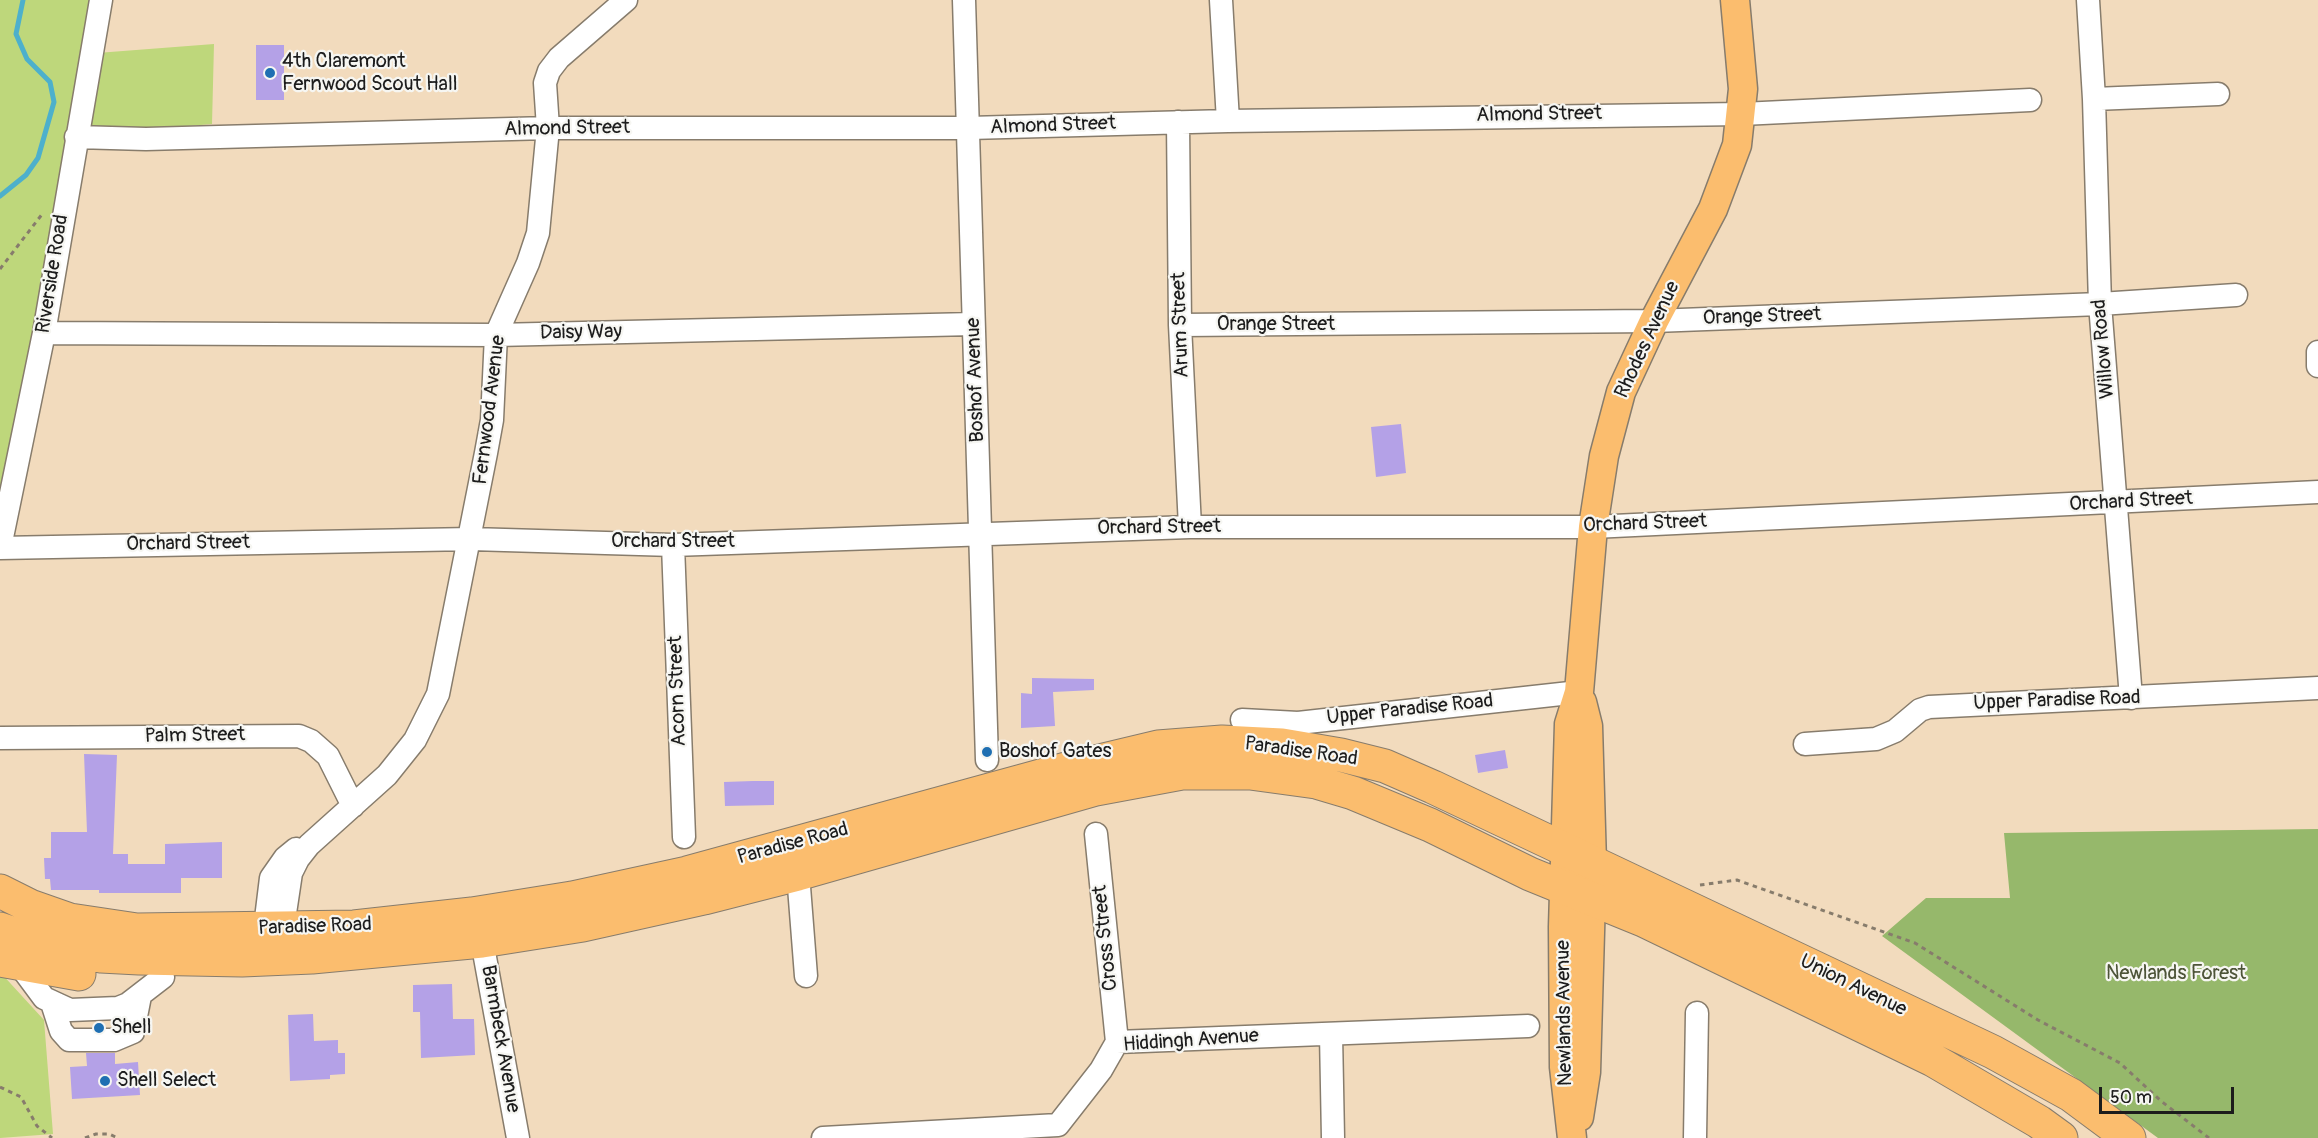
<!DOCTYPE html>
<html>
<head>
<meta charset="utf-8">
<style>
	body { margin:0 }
	#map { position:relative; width:2318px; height:1138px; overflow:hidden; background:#f2dbbd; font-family:Pangolin,sans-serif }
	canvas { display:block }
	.scale { position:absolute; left:2099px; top:1087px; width:135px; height:27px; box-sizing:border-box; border:3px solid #1c1c1c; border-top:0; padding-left:8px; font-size:18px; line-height:21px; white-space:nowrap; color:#1c1c1c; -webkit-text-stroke:4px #f6f6f2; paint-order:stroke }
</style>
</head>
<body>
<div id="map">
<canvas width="2318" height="1138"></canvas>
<div class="scale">50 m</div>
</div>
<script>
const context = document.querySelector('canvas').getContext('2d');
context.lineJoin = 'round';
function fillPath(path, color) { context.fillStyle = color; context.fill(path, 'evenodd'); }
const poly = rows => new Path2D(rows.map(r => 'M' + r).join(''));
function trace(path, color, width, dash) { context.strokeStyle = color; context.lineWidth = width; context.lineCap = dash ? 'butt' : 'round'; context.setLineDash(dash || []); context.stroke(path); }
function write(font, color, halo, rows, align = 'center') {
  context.font = font + ' Pangolin,sans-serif'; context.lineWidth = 4.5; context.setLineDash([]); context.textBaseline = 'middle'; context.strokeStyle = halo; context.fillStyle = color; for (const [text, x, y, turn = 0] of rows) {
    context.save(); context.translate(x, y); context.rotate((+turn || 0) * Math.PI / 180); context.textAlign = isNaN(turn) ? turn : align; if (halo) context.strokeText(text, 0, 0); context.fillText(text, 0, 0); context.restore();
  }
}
fillPath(poly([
	[0,0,98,0,0,522],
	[214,44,212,124,143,130,86,129,97,53],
	[0,972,44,1020,53,1134,0,1138]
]), '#bed77b');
fillPath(poly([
	[2318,829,2318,1138,2158,1138,1882,936,1926,898,2010,898,2004,833]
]), '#96b86b');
trace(poly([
	[0,196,26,175,38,158,54,102,50,82,27,59,16,34,23,0]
]), '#4db0cc', 5);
fillPath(poly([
	[256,45,284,45,284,100,256,100],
	[1401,424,1406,473,1376,477,1371,427],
	[1032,678,1094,679,1094,690,1053,692,1055,726,1021,728,1021,693,1032,694],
	[1505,750,1508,768,1478,773,1475,755],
	[84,754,117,755,113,854,128,854,128,864,165,864,165,844,222,842,222,878,181,878,181,893,99,893,99,890,51,890,50,879,45,879,44,858,51,858,51,832,87,832],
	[753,781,774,781,774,805,725,806,724,782],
	[452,984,453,1019,474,1019,475,1055,421,1058,420,1012,413,1012,413,985],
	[313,1014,314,1041,338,1040,338,1053,345,1053,345,1074,330,1075,330,1079,290,1081,288,1015],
	[86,1053,115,1053,115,1064,138,1062,140,1095,72,1099,70,1067,87,1066]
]), '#b4a1e7');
const minor = poly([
	[964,0,987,760],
	[1221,0,1228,121],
	[2088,0,2094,99,2100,304,2131,698],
	[2094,99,2218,94],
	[1178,122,1180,325,1190,527],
	[76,137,146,139,548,128,969,128,1228,121,1742,114,2030,100],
	[1180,325,1654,321,2100,304,2236,295],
	[44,333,496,335,973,324],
	[2318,352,2318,366],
	[673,545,684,837],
	[0,547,44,333,101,0],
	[0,548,471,539,673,545,1190,527,1593,527,2318,492],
	[1242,720,1298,723,1579,692],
	[0,738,299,736,311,741,328,756,353,806],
	[1805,744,1876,739,1895,731,1920,710,1929,707,2318,688],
	[1096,834,1117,1042],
	[798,874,806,976],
	[281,940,291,873,298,859,309,845,387,775,415,740,438,694,486,453,492,420,496,335,528,263,538,233,548,128,545,83,549,71,559,58,626,0],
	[482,941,518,1138],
	[263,943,271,878,285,858,296,849],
	[18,963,44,998,70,1010,118,1008,128,1004,163,977],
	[52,1003,61,1031,69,1040,114,1040,133,1032,140,996],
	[1331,1034,1333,1138],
	[823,1138,1058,1125,1101,1070,1117,1042,1528,1026],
	[1695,1138,1697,1013]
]);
const major = poly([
	[1579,1117,1586,1072,1592,863,1588,726,1582,702],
	[1572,1138,1564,1067,1563,927,1569,724,1579,692,1593,527,1604,456,1621,392,1654,321,1713,209,1737,145,1743,89,1735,0]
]);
const highway = poly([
	[0,891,30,906,70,920,137,930,354,927,472,914,572,898,687,873,1070,768,1158,747,1222,742,1282,745,1341,755,1385,766,1433,787,1993,1052,2071,1095,2129,1138],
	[0,929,55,948,101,956,139,958,242,960,312,957,482,941,583,925,704,898,798,874,1096,789,1182,773,1250,773,1316,782,1353,793,1430,825,1530,874,1643,920,1933,1060,2039,1122,2061,1138],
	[0,960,79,974]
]);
trace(minor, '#877c6c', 25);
trace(major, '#877c6c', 31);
trace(highway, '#877c6c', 35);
trace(poly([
	[0,269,43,213],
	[1700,885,1737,880,1915,943,2038,1020,2120,1063,2161,1101,2209,1138],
	[0,1087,21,1097,37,1126,52,1138],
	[85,1138,96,1134,109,1134,118,1138]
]), '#877c6c', 3, [4.5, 4.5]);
trace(minor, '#fff', 22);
trace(major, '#fbbd6e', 28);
trace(highway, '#fbbd6e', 33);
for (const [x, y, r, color] of [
	[270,73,6,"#1f6fb2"],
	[987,752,6,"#1f6fb2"],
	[99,1028,6,"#1f6fb2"],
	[105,1081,6,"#1f6fb2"]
]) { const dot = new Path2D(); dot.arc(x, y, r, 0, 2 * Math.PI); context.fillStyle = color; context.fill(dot); trace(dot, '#f6f6f2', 2); }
write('20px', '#1c1c1c', '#f6f6f2', [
	["4th Claremont",282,62],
	["Fernwood Scout Hall",282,85],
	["Boshof Gates",999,752],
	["Shell",111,1028],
	["Shell Select",117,1081]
], 'left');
write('20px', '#1c1c1c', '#f6f6f2', [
	["Almond Street",1539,115,-1],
	["Almond Street",1053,126,-2],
	["Almond Street",567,129,-1],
	["Riverside Road",53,274,-81],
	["Orange Street",1762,317,-2],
	["Arum Street",1181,325,-92],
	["Orange Street",1276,325],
	["Daisy Way",581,333,-1],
	["Rhodes Avenue",1648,340,-65],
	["Willow Road",2104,349,-95],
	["Boshof Avenue",976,380,-92],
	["Fernwood Avenue",490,410,-83],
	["Orchard Street",2131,502,-3],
	["Orchard Street",1645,524,-2],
	["Orchard Street",1159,528,-1],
	["Orchard Street",673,542],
	["Orchard Street",188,544,-1],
	["Acorn Street",678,691,-92],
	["Upper Paradise Road",2057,701,-2],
	["Upper Paradise Road",1410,710,-6],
	["Palm Street",195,736,-1],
	["Paradise Road",1301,752,8],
	["Paradise Road",793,844,-15],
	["Paradise Road",315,927,-2],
	["Cross Street",1106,938,-96],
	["Union Avenue",1853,986,26],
	["Newlands Avenue",1565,1013,-91],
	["Barmbeck Avenue",500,1039,80],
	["Hiddingh Avenue",1191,1041,-4]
]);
write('20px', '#4d5438', '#f6f6f2', [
	["Newlands Forest",2176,974]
]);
</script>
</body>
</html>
